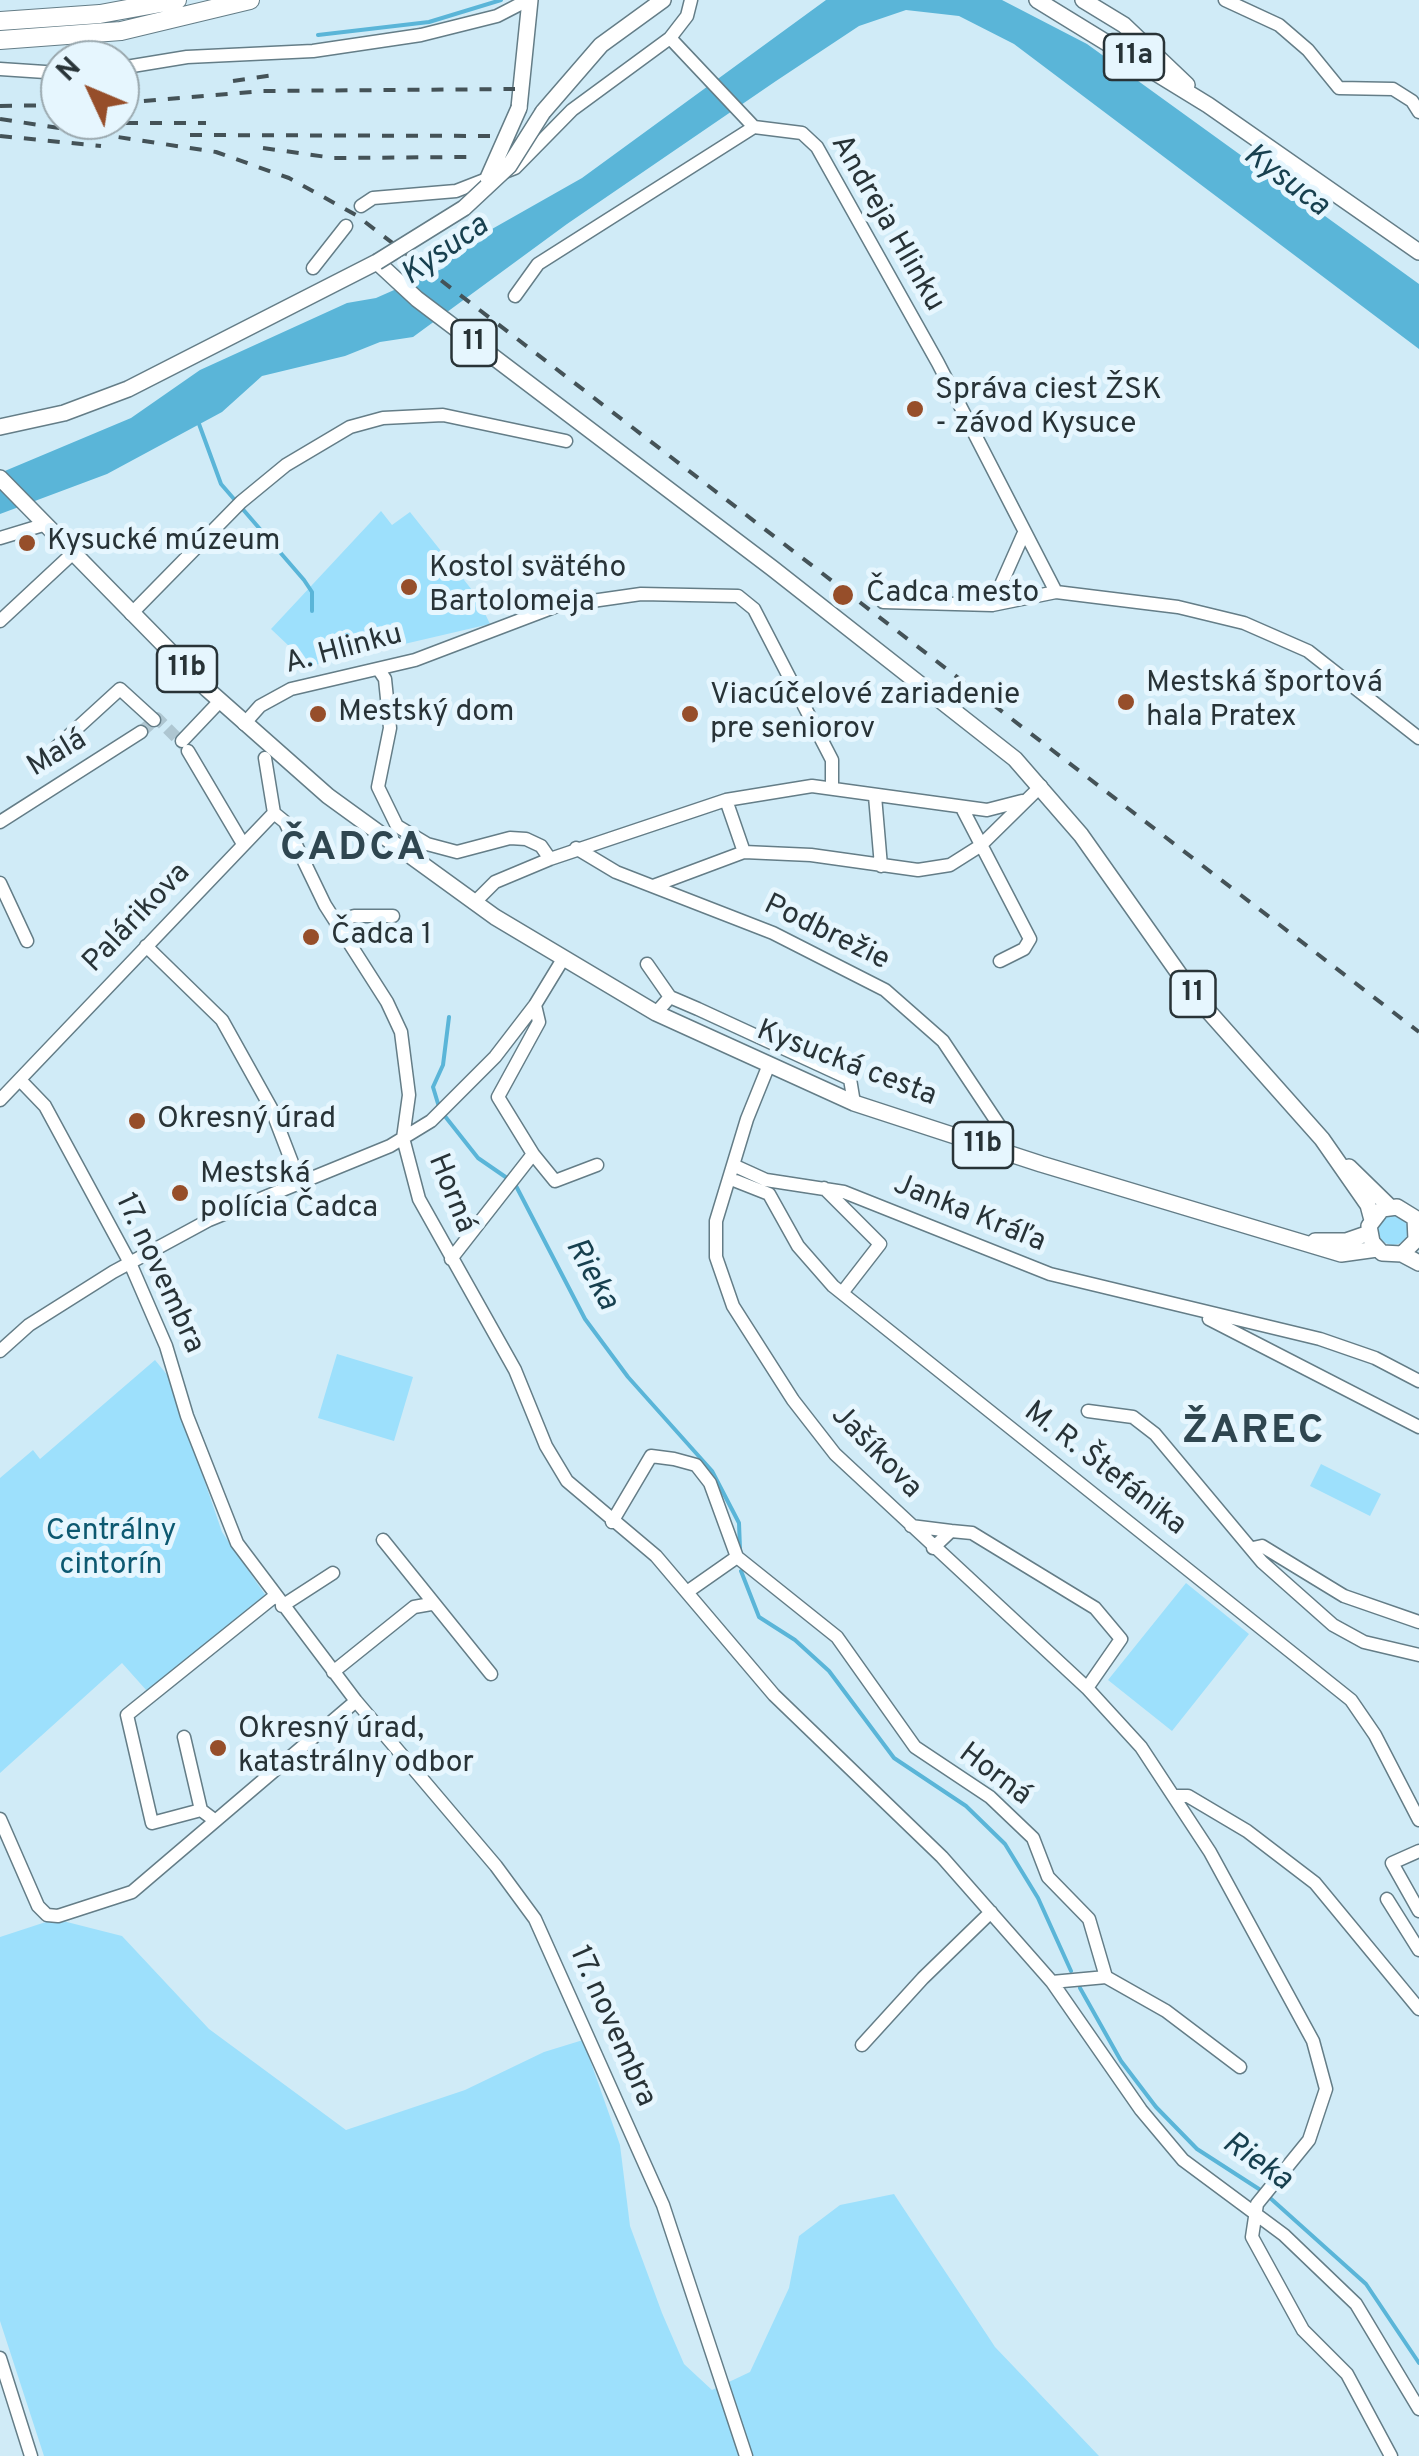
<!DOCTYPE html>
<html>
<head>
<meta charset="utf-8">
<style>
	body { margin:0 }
	#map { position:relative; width:1419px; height:2456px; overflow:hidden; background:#d0ebf7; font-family:Overpass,sans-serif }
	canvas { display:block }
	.north { position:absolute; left:40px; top:40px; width:100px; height:100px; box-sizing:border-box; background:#e6f6fe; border:2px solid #9aa8ae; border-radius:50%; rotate:314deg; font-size:28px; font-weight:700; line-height:40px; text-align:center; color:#283337 }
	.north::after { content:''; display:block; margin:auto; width:35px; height:45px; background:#964e2a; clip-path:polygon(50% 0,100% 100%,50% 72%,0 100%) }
</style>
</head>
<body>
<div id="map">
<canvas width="1419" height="2456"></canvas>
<div class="north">N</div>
</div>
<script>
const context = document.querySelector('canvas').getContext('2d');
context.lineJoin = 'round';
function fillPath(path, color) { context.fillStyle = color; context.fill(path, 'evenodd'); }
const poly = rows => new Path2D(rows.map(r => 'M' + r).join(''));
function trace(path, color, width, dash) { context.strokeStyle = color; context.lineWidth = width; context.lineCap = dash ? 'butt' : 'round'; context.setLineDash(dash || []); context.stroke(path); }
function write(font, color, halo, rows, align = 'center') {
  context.font = font + ' Overpass,sans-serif'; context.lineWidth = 10; context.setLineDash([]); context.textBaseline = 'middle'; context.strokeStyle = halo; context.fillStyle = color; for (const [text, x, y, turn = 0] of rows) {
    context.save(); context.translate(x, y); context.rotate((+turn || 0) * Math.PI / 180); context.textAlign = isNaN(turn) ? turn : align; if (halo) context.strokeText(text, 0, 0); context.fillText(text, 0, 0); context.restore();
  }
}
fillPath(poly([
	[381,511,392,525,410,512,476,595,490,624,310,666,271,629],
	'1378 1230a15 15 0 1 1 30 0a15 15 0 1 1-30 0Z',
	[337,1354,413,1377,394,1441,318,1418],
	[155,1360,169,1377,222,1532,266,1596,147,1691,122,1663,0,1773,0,1478,33,1450,40,1459],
	[1321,1464,1381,1494,1370,1516,1310,1486],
	[1186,1583,1249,1634,1172,1731,1108,1680],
	[55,1919,122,1936,209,2029,346,2130,465,2090,544,2052,583,2040,620,2145,630,2226,662,2313,684,2364,712,2390,750,2372,789,2288,799,2236,840,2205,894,2194,995,2347,1099,2456,44,2456,0,2321,0,1937]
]), '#9de0fc');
fillPath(poly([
	[826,0,1002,0,1087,44,1419,284,1419,349,1014,44,959,16,906,10,859,26,776,81,567,224,413,337,380,342,345,356,262,376,222,412,107,474,0,514,0,473,131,418,200,370,347,303,376,298,444,268,458,252,482,241,492,229,582,178]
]), '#5ab5d8');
trace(poly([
	[318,35,429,22,501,0],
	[199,424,221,484,304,580,312,592,312,611],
	[439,1107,433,1087,443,1065,449,1017],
	[444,1115,478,1158,507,1178],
	[515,1184,585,1319,628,1377,712,1471,739,1523,740,1549],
	[741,1571,759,1617,795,1640,829,1671,894,1758,966,1806,1005,1844,1038,1898,1071,1971],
	[1080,1988,1121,2061,1156,2107,1197,2149,1262,2191],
	[1269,2197,1366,2284,1419,2363]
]), '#5ab5d8', 4);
trace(poly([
	[141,732,157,718,186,747]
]), '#aec6d1', 12, [12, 6]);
const minor = poly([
	[1225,0,1279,25,1308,50,1339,88,1393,89,1412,101,1419,112],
	[670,38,754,127,802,133,817,147,938,363,1056,592],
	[120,68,187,57,313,51,421,35,497,16,528,0],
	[0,69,60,73],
	[361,206,373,198,456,191,515,168,572,110,670,38,687,16,691,0],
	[313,268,346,226],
	[515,296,538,264,754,127],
	[0,538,43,525],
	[883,602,992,605,1056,592,1178,607,1244,623,1308,651,1419,738],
	[992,605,1023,535],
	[131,614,241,502,286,465,350,427,383,418,443,415,566,441],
	[0,621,72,554],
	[379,670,385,679,390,728,378,787,397,826,427,844,457,852,510,838,526,839,541,846,550,859],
	[244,724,260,706,291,689,415,660,557,606,641,594,738,596,754,609,832,760,832,787],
	[182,741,220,701],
	[188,751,243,844],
	[51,752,120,689,154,720],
	[265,758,274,813],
	[875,796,881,866],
	[726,800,744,852],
	[962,808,1030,939,1024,949,1000,961],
	[274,813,285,822,325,905,387,1002,401,1032,409,1095,403,1138,419,1199,515,1370,546,1446,567,1481,656,1556,774,1695,942,1857,1052,1982,1141,2110,1183,2160,1284,2235,1356,2304,1419,2409],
	[0,822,141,732],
	[576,848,616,872,773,933,885,990,943,1041,1003,1131],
	[0,883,27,941],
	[653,886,744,852,811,855,918,870,950,865,980,846,1041,786],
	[474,903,495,882,550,859,726,800,812,786,987,810,1022,801],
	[336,923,354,916,393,916],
	[146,946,222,1020,271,1108,301,1186],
	[647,964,670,997],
	[656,1013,670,997,698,1009,850,1079,854,1103],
	[768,1067,747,1119,716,1221,716,1257,733,1306,793,1400,835,1454,1087,1688,1141,1747,1210,1852,1313,2041,1326,2089,1309,2140,1257,2204,1252,2237,1303,2330,1347,2374,1391,2456],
	[20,1080,45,1106,130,1263,166,1346,187,1416,237,1543,356,1701,496,1866,535,1919,663,2205,746,2456],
	[0,1100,274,813],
	[533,1154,555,1181,597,1165],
	[733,1165,766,1180,844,1192,1050,1274,1320,1339,1375,1358,1419,1381],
	[736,1181,769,1194,798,1246,833,1286,1351,1700,1375,1735,1419,1820],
	[824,1188,880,1244,842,1293],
	[451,1259,533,1154,498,1097,539,1022,535,1005],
	[1209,1319,1419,1427],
	[0,1351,29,1325,113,1272,209,1220,390,1146,431,1121,495,1057,535,1005,563,959],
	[1088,1411,1133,1417,1155,1434,1262,1562,1333,1625,1364,1642,1419,1655],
	[612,1522,651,1456,674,1459,696,1465,710,1483,737,1557],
	[911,1526,951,1531],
	[383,1540,491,1674],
	[933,1548,951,1531,972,1533,1095,1608,1121,1639,1087,1688],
	[1253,1548,1262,1546,1344,1596,1419,1622],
	[687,1592,737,1557,837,1637,915,1747,990,1797,1033,1838,1048,1877,1089,1919,1106,1977,1052,1982],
	[282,1606,333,1573],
	[333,1672,414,1607,431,1604],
	[184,1737,201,1810],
	[1177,1796,1188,1796,1247,1831,1315,1883,1419,2009],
	[0,1819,38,1906,47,1915,58,1916,132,1892,356,1701],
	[213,1819,201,1810,152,1823,127,1715,275,1596],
	[1419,1851,1392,1863,1419,1911],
	[1387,1899,1419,1950],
	[1106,1977,1166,2011,1240,2067],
	[862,2045,923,1978,991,1912],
	[0,2358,31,2456]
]);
const major = poly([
	[1037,0,1208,105,1419,252],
	[1083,0,1124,25,1187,85],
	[519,108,530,0],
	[543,112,601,45,663,0],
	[0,427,64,413,128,389,377,262,417,299,772,568,1015,759,1081,835,1194,995,1322,1139,1368,1205,1372,1220],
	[0,478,207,689,328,796,495,917,656,1013,854,1103,1041,1164,1341,1254,1377,1249],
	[1349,1167,1390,1207],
	[1315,1241,1346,1241,1369,1233],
	[1402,1254,1416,1240,1415,1218,1397,1207,1382,1209,1369,1226,1372,1242,1382,1253,1402,1254,1419,1263]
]);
const highway = poly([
	[0,21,100,14,177,0],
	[0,40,121,31,250,0]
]);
trace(minor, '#647d87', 15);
trace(major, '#647d87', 18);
trace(highway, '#647d87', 20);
trace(minor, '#fff', 12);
trace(major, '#fff', 15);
trace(highway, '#fff', 18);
trace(poly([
	[233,81,273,75],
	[120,103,263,91,515,89],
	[0,106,60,105],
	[0,119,216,152,289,178,356,215,1419,1032],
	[126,123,206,123],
	[190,135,493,136],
	[0,136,101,146],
	[263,148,334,158,467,157]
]), '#445257', 4, [12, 12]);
const majorBridge = poly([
	[488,178,519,108],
	[377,262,464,208,509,166,543,112]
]);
trace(majorBridge, '#647d87', 18, []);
trace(majorBridge, '#fff', 15);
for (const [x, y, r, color] of [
	[915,409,10,"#964e2a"],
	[27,543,10,"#964e2a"],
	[409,587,10,"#964e2a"],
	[843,595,12,"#964e2a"],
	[1126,702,10,"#964e2a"],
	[318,714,10,"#964e2a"],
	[690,714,10,"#964e2a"],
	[311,937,10,"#964e2a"],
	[137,1121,10,"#964e2a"],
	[180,1193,10,"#964e2a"],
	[218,1748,10,"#964e2a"]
]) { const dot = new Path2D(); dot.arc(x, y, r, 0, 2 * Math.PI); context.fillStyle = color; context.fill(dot); trace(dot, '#e6f6fe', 4); }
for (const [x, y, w] of [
	[1134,57,60],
	[474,343,45],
	[187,669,60],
	[1193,994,45],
	[983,1145,60]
]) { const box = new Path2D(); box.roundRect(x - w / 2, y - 23, w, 46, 8); context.fillStyle = '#e6f6fe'; context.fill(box); trace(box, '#283337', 2.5); }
write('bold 28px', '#283337', null, [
	["11a",1134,57],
	["11",474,343],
	["11b",187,669],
	["11",1193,994],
	["11b",983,1145]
]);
write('30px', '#283337', '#e6f6fe', [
	["Andreja Hlinku",886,224,60],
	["A. Hlinku",344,651,-15],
	["Malá",58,755,-31],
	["Palárikova",138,919,-46],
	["Podbrežie",826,934,26],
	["Kysucká cesta",846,1065,21],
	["Horná",450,1194,68],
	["Janka Kráľa",969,1215,22],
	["17. novembra",158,1274,65],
	["Jašíkova",875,1453,46],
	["M. R. Štefánika",1104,1470,38],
	["Horná",994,1776,37],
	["17. novembra",611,2027,66]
]);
write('30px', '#283337', '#e6f6fe', [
	["Správa ciest ŽSK",935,392],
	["- závod Kysuce",935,426],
	["Kysucké múzeum",47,543],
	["Kostol svätého",429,570],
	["Bartolomeja",429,604],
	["Čadca mesto",866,595],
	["Mestská športová",1146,685],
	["hala Pratex",1146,719],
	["Viacúčelové zariadenie",710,697],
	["pre seniorov",710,731],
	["Mestský dom",338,714],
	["Čadca 1",331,937],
	["Okresný úrad",157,1121],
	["Mestská",200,1176],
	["polícia Čadca",200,1210],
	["Okresný úrad,",238,1731],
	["katastrálny odbor",238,1765]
], 'left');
write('30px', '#0d5971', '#e6f6fe', [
	["Centrálny",111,1533],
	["cintorín",111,1567]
]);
write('italic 32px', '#17404f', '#e6f6fe', [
	["Kysuca",1285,182,37],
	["Kysuca",446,252,-35],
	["Rieka",590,1275,61],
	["Rieka",1256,2163,35]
]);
context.letterSpacing = '2.5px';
write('bold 40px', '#2f4650', '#e6f6fe', [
	["ČADCA",354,851],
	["ŽAREC",1254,1434]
]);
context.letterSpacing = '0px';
</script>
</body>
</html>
